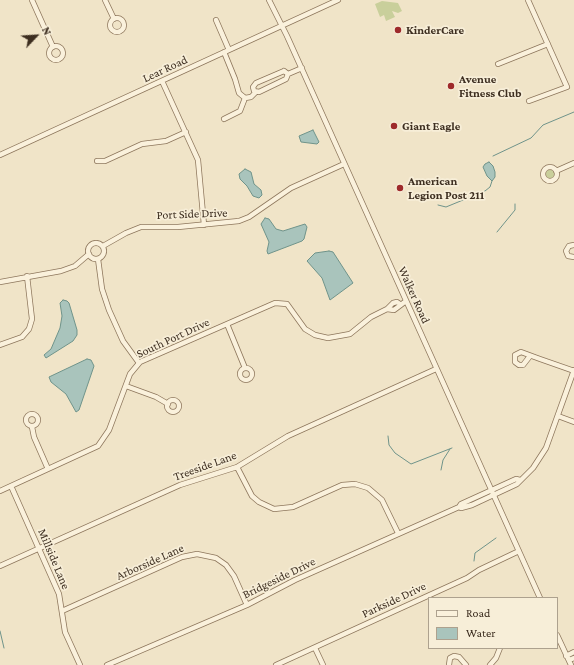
<!DOCTYPE html>
<html>
<head>
<meta charset="utf-8">
<style>
	body { margin:0 }
	#map { position:relative; width:574px; height:665px; overflow:hidden; background:#f0e4c8; font-family:"Crimson Pro",serif }
	canvas { display:block }
	.legend { position:absolute; left:428px; top:597px; width:130px; height:52px; box-sizing:border-box; background:#f7eed8; border:1px solid #ada18e; margin:0; padding:5px 7px; list-style:none; font-size:12px; color:#3d2e20 }
	.legend li { display:flex; align-items:center; gap:8px; height:20px }
	.legend b { width:20px; border:1px solid #ada18e }
	.north { position:absolute; left:16px; top:16px; width:40px; height:40px; -webkit-text-stroke:3px #f7eed8; paint-order:stroke; rotate:65deg; font-size:11px; font-weight:700; line-height:16px; text-align:center; color:#3d2e20 }
	.north::after { content:''; display:block; margin:auto; width:14px; height:18px; background:#3d2e20; clip-path:polygon(50% 0,100% 100%,50% 72%,0 100%) }
</style>
</head>
<body>
<div id="map">
<canvas width="574" height="665"></canvas>
<ul class="legend">
<li><b style="height:5px;background:#faf1dc"></b>Road</li>
<li><b style="height:11px;background:#a9c4bc"></b>Water</li>
</ul>
<div class="north">N</div>
</div>
<script>
const context = document.querySelector('canvas').getContext('2d');
context.lineJoin = 'round';
function fillPath(path, color) { context.fillStyle = color; context.fill(path, 'evenodd'); }
const poly = rows => new Path2D(rows.map(r => 'M' + r).join(''));
function trace(path, color, width, dash) { context.strokeStyle = color; context.lineWidth = width; context.lineCap = dash ? 'butt' : 'round'; context.setLineDash(dash || []); context.stroke(path); }
function write(font, color, halo, rows, align = 'center') {
  context.font = font + ' "Crimson Pro",serif'; context.lineWidth = 3.5; context.setLineDash([]); context.textBaseline = 'middle'; context.strokeStyle = halo; context.fillStyle = color; for (const [text, x, y, turn = 0] of rows) {
    context.save(); context.translate(x, y); context.rotate((+turn || 0) * Math.PI / 180); context.textAlign = isNaN(turn) ? turn : align; if (halo) context.strokeText(text, 0, 0); context.fillText(text, 0, 0); context.restore();
  }
}
fillPath(poly([
	[382,1,398,3,402,11,398,13,392,11,395,17,386,21,384,15,380,17,375,4],
	'545.5 174a4.5 4.5 0 1 1 9 0a4.5 4.5 0 1 1-9 0Z'
]), '#c9cf9b');
const water = poly([
	[313,130,319,142,317,144,301,142,299,136,313,130],
	[489,162,493,166,495,172,495,177,492,181,487,176,483,167,485,164,489,162],
	[245,169,251,172,254,184,261,190,262,195,259,198,253,196,247,186,240,179,239,174,245,169],
	[265,218,269,219,276,229,283,231,305,224,307,227,304,239,302,241,268,254,267,251,269,242,261,224,265,218],
	[329,251,333,252,353,283,330,300,322,278,307,261,315,253,329,251],
	[63,300,67,301,69,303,77,330,77,335,73,341,46,358,44,355,51,349,60,328,62,316,60,303,63,300],
	[87,359,91,360,94,366,79,410,76,412,66,394,51,382,49,377,87,359]
]);
fillPath(water, '#a9c4bc');
trace(water, '#6f938a', 1);
trace(poly([
	[493,156,531,138,543,125,574,112],
	[438,205,446,207,485,191,490,187,492,181],
	[497,232,515,210,515,204],
	[388,436,389,445,395,453,411,464,452,448],
	[441,470,443,460,450,449],
	[474,561,475,553,496,538],
	[0,631,4,648]
]), '#6f938a', 1);
const minor = poly([
	[32,0,53,47],
	[105,0,114,19],
	[269,0,287,36,540,598],
	[528,0,567,87,529,101],
	'110 25a7 7 0 1 1 14 0a7 7 0 1 1-14 0Z',
	[216,20,229,50],
	'49 53a7 7 0 1 1 14 0a7 7 0 1 1-14 0Z',
	[498,64,548,44],
	[284,71,288,74,286,79,259,92,254,91,253,87,256,83,284,71],
	[288,74,302,68],
	[162,81,198,160,204,225],
	[245,98,251,97,256,92],
	[224,119,240,111,245,98,239,93,235,79,224,52],
	[0,155,338,0],
	[97,161,105,161,142,144,166,141,186,132],
	'543 174a7 7 0 1 1 14 0a7 7 0 1 1-14 0Z',
	[556,171,574,163],
	'88 251a8 8 0 1 1 16 0a8 8 0 1 1-16 0Z',
	[574,245,569,246,566,251,568,256,574,257],
	[103,246,126,233,141,227,178,227,239,221,249,217,291,188,344,164],
	[98,259,102,289,109,310,123,341,139,363],
	[0,282,61,271,75,266,89,254],
	[400,304,397,302,393,303,387,309,394,310,406,301],
	[227,324,245,368],
	[0,345,22,337,29,329,32,319,27,276],
	[530,356,523,365,519,365,515,362,515,355,521,352,540,359,574,371],
	'240 374a6 6 0 1 1 12 0a6 6 0 1 1-12 0Z',
	[126,386,156,397,168,404],
	'167 406a6 6 0 1 1 12 0a6 6 0 1 1-12 0Z',
	'26 420a6 6 0 1 1 12 0a6 6 0 1 1-12 0Z',
	[558,416,574,422],
	[32,427,34,437,48,469],
	[237,467,252,496,259,502,274,509,293,507,342,485,355,484,368,488,382,500,398,533],
	[11,486,59,594,65,632,80,665],
	[0,491,98,446,109,430,130,374,140,362,275,303,287,304,305,329,315,335,328,338,350,334,371,317,387,309],
	[459,507,461,508,472,505,517,484,533,468,546,448,574,370],
	[0,566,180,485,237,467,288,436,436,369],
	[62,611,182,557,197,554,216,558,226,565,234,576,247,605],
	[557,635,571,665],
	[315,648,323,665],
	[566,656,574,652],
	[569,660,574,658],
	[107,665,247,605,295,580,459,507,461,504,516,479,520,480],
	[276,665,467,578,479,570,519,551],
	[449,665,450,658,454,656,459,657,466,665],
	[490,665,496,658,500,648]
]);
trace(minor, '#8d765c', 6);
trace(minor, '#faf1dc', 4.5);
for (const [x, y, r, color] of [
	[398,30,4,"#9e2a2b"],
	[451,86,4,"#9e2a2b"],
	[394,126,4,"#9e2a2b"],
	[400,188,4,"#9e2a2b"]
]) { const dot = new Path2D(); dot.arc(x, y, r, 0, 2 * Math.PI); context.fillStyle = color; context.fill(dot); trace(dot, '#f7eed8', 1.5); }
write('bold 12px', '#3d2e20', '#f7eed8', [
	["KinderCare",406,30],
	["Avenue",459,79],
	["Fitness Club",459,93],
	["Giant Eagle",402,126],
	["American",408,181],
	["Legion Post 211",408,195]
], 'left');
write('12px', '#3d2e20', '#f7eed8', [
	["Lear Road",165,69,-25],
	["Port Side Drive",192,214,-2],
	["Walker Road",414,295,66],
	["South Port Drive",173,338,-25],
	["Treeside Lane",205,466,-20],
	["Millside Lane",54,559,67],
	["Arborside Lane",150,562,-24],
	["Bridgeside Drive",279,578,-26],
	["Parkside Drive",394,600,-25]
]);
</script>
</body>
</html>
